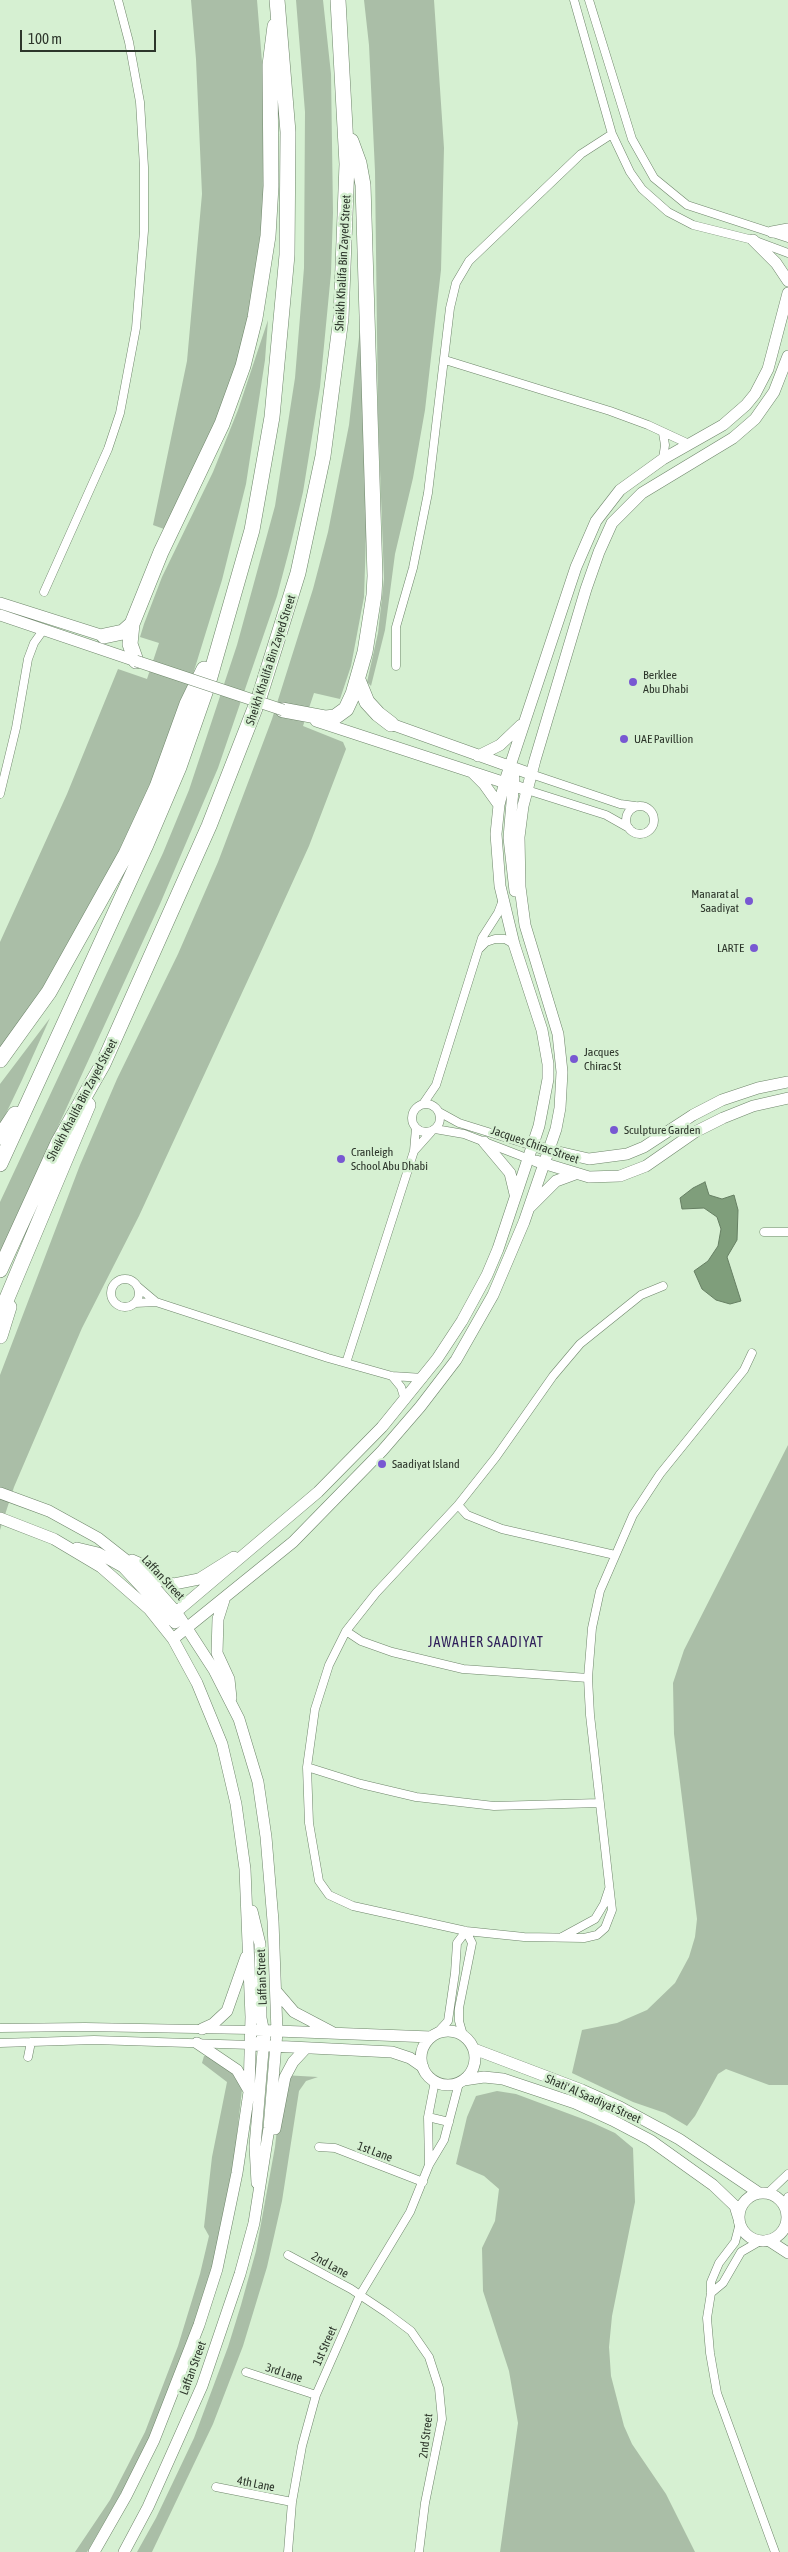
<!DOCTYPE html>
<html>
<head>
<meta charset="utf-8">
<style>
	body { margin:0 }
	#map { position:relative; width:788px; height:2552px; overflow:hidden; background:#d6f0d2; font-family:"Asap Condensed",sans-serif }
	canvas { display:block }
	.scale { position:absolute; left:20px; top:30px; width:136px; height:22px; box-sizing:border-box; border:2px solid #2d362b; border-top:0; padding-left:6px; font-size:15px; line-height:18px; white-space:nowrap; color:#2d362b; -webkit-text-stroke:4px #d6f0d2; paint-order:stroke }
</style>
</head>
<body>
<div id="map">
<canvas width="788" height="2552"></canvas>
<div class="scale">100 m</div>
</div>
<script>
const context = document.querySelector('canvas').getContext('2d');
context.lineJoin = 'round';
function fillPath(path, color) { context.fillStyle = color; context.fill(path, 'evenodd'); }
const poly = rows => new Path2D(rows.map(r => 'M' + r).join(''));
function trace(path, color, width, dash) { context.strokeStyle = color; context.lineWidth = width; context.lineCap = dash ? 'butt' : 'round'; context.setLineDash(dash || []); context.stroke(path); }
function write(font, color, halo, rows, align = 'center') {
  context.font = font + ' "Asap Condensed",sans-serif'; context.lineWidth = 5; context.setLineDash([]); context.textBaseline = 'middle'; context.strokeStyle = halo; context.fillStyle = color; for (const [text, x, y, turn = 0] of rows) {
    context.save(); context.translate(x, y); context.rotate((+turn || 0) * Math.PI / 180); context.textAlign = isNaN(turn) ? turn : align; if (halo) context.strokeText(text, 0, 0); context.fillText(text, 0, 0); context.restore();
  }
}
fillPath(poly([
	[191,0,257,0,265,99,263,214,252,299,240,352,217,418,164,529,153,525,187,361,202,194,196,59],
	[296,0,323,0,331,74,333,213,331,273,320,387,303,492,291,543,277,596,218,768,160,904,0,1253,0,1202,163,853,189,790,237,645,275,506,295,378,304,268,305,112],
	[364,0,434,0,444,148,441,270,425,410,413,478,395,554,385,630,371,686,367,682,378,633,384,579,378,415,375,171,369,45],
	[268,320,265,360,246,484,222,580,181,713,142,814,46,988,0,1053,0,942,67,794,118,669,147,679,159,643,140,637,144,624,162,577,213,472,238,410],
	[361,320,367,507,364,597,351,666,340,699,314,693,303,726,343,742,346,749,309,846,259,956,139,1216,82,1328,14,1487,0,1530,0,1375,80,1165,117,1079,178,954,218,862,272,719,313,589,328,532,349,425],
	[50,1018,22,1080,0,1126,0,1084],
	[788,1445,788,2085,769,2085,726,2069,718,2074,695,2116,687,2126,665,2113,633,2102,572,2073,582,2030,617,2023,647,2010,675,1983,689,1957,695,1937,697,1919,674,1734,673,1683,684,1650],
	[204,2056,225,2057,244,2072,232,2178,209,2280,191,2336,152,2440,87,2552,75,2552,110,2500,145,2432,178,2346,200,2274,209,2236,204,2227,212,2157,227,2082,202,2063],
	[283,2075,318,2077,306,2081,299,2091,282,2201,267,2267,243,2346,213,2424,152,2552,137,2552,156,2518,194,2438,228,2347,241,2305,256,2251,275,2147],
	[497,2091,516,2094,591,2122,615,2133,633,2148,635,2202,612,2316,609,2347,611,2376,624,2426,632,2444,666,2494,695,2552,500,2552,518,2423,509,2371,483,2291,482,2248,495,2221,499,2189,484,2176,456,2164,467,2117,476,2096]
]), '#aabea7');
const water = poly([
	[705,1182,709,1195,722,1199,734,1195,738,1210,737,1240,727,1257,741,1301,730,1304,716,1300,702,1289,694,1271,708,1261,718,1246,721,1229,717,1217,704,1208,682,1209,680,1198,693,1188,705,1182]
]);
fillPath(water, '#7f9e7b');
trace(water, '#667f63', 1);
const street = poly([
	[574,0,612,134,630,172,642,189,668,212,693,225,753,240,788,253],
	[589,0,632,139,654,178,687,205,788,238],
	[445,360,610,411,648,425,689,444],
	[663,459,665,445,663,433],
	[44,592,108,449,120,413,136,328,144,231,144,167,140,102,129,42,118,0],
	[396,666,396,627,413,568,428,493,450,308,456,283,469,261,581,154,612,134],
	[531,774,620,804,635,806],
	[527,790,606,815,629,828],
	[0,794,16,728,28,659,34,643,44,629],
	'626 820a14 14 0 1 1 28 0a14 14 0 1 1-28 0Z',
	[479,949,486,942,495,939,505,939,514,944],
	'412 1118a14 14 0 1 1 28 0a14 14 0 1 1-28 0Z',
	[423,1104,436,1085,482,938,498,913,503,900],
	[439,1112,459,1123,533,1146],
	[435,1129,464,1134,529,1159],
	[414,1151,431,1132],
	[764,1232,788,1232],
	'111 1293a14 14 0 1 1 28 0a14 14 0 1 1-28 0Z',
	[137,1286,156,1302],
	[663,1286,641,1295,580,1344,553,1376,496,1457,458,1505,376,1593,346,1631,329,1665,315,1709,307,1767,309,1823,319,1881,329,1895,353,1906,466,1931,524,1937,584,1938,597,1935,605,1928,612,1910,590,1715,588,1678,592,1628,600,1591,633,1515,660,1474,744,1370,752,1353],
	[135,1303,156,1302,328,1358,392,1376,423,1378],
	[346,1363,414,1151,416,1128],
	[392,1376,401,1387,405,1400],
	[458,1505,467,1515,502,1529,615,1555],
	[346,1631,361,1641,392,1652,463,1669,588,1678],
	[307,1767,361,1784,416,1797,494,1806,599,1803],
	[562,1937,595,1919,604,1904,609,1889],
	[0,2028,85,2027,251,2030],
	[437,2033,448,2021,455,1973,457,1943,466,1931,472,1943,459,2008,459,2021,463,2035],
	[0,2043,94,2040,251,2045],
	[28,2057,31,2042],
	[428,2117,449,2122],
	[319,2147,335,2148,423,2182],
	[429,2165,428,2117,435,2081],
	[768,2193,788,2174],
	[785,2208,788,2197],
	[740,2223,735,2242,719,2263,711,2282,711,2293,707,2318,710,2353,717,2393,775,2552],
	[288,2255,351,2289,387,2313,411,2331,429,2357,439,2388,442,2419,425,2503,419,2552],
	[711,2293,723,2283,741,2252,760,2241],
	[246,2372,316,2395],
	[216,2487,292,2502],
	[288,2552,292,2502,302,2446,316,2395,360,2295,410,2212,429,2165,444,2140,459,2083]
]);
const secondary = poly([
	[772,232,788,229],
	[753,240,776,263,788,281],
	[0,603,104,636],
	[0,615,136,661],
	[316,721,527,790],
	[391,724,531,774],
	[478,756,500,745,521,725],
	[473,773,484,784,499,805],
	[514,778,509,838,515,891],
	[484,1142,510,1173,515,1194],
	[541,1148,589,1159,627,1154,644,1147,693,1115,722,1100,758,1088,788,1082],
	[536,1161,589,1177,620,1176,646,1166,695,1132,723,1118,753,1106,788,1098],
	[530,1207,556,1181,575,1174],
	[0,1493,49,1511,98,1538,140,1571,177,1613,214,1670,239,1719,258,1782,266,1837,273,1921,277,2032,269,2128,254,2223,240,2274,202,2386,148,2507,124,2552],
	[0,1518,54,1539,101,1567,149,1609,173,1639,197,1683,222,1744,236,1804,245,1869,251,2017,249,2092,237,2173,217,2269,199,2325,154,2440,126,2496,94,2552],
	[77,1548,98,1553,123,1567,175,1623],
	[132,1560,148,1567,163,1581,174,1584,199,1579,234,1557],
	[224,1600,218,1619,217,1653,229,1679,231,1698],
	[162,1624,318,1492,382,1427,437,1359,462,1321,487,1275,498,1249,539,1126,548,1079,548,1064,542,1030,514,944,500,886,496,834,499,805,505,781,576,567,596,521,620,490,663,459,723,425,746,405,755,394,768,369,788,293],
	[173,1639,293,1542,382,1451,420,1407,456,1360,493,1295,524,1222,556,1129,560,1108,562,1072,558,1034,525,925,520,887,519,837,523,806,535,760,586,589,599,552,612,523,642,493,733,438,755,419,774,392,788,356],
	[252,1911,260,1944,261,2018,265,2038],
	[276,1991,294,2012,332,2032],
	[202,2029,213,2024,227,2011,246,1957],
	[251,2030,431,2037],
	'421 2058a27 27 0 1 1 54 0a27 27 0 1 1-54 0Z',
	[197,2043,237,2070,248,2089],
	[251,2045,392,2052,410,2058,423,2067],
	[474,2049,582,2090,620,2107,679,2139,759,2193],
	[464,2080,484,2077,503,2079,575,2103,612,2120,650,2140,713,2185,735,2206,739,2219],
	[275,2129,285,2077,293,2062,306,2048],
	[257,2183,255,2146,263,2051,261,2040],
	'739 2217a24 24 0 1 1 48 0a24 24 0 1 1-48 0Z',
	[768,2240,788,2253]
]);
const highway = poly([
	[132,624,130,644,136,661],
	[104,636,123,632,132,624,161,552,222,424,243,366,255,318,268,236,271,186,270,65,275,26],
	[358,680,367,702,378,714,391,724],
	[283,710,326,718,335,717,346,709,353,694,365,652,374,595,375,576,363,185,359,163,351,141],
	[0,1060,49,992,126,854,157,787,187,704,204,669],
	[0,1137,15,1114],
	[0,1164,145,847,179,767,208,684,252,530,272,417,287,255,288,132,277,0],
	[0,1270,58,1143,103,1064,209,826,259,698,298,573,323,456,341,318,347,164,338,0],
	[0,1315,88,1105],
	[0,1336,9,1307]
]);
trace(street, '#6e856a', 9);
trace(secondary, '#6e856a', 12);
trace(highway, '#6e856a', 16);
trace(street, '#fff', 8);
trace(secondary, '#fff', 11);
trace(highway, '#fff', 15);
const secondaryBridge = poly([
	[136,661,283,710]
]);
trace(secondaryBridge, '#6e856a', 12, []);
trace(secondaryBridge, '#fff', 11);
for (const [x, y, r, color] of [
	[633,682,5,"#7858d2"],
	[624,739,5,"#7858d2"],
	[749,901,5,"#7858d2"],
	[754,948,5,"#7858d2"],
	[574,1059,5,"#7858d2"],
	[614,1130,5,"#7858d2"],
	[341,1159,5,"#7858d2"],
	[382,1464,5,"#7858d2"]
]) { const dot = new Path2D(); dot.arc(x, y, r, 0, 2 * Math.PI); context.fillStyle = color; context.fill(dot); trace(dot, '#d6f0d2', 2); }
write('12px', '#2d362b', '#d6f0d2', [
	["Sheikh Khalifa Bin Zayed Street",343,263,-87],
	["Sheikh Khalifa Bin Zayed Street",271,660,-72],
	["Sheikh Khalifa Bin Zayed Street",82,1100,-62],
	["Jacques Chirac Street",535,1145,19],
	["Laffan Street",163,1578,47],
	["Laffan Street",262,1977,-92],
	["Shati' Al Saadiyat Street",593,2099,24],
	["1st Lane",375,2152,21],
	["2nd Lane",330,2265,29],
	["1st Street",325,2346,-66],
	["Laffan Street",193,2368,-70],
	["3rd Lane",284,2373,18],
	["2nd Street",426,2436,-83],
	["4th Lane",256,2484,11]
]);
write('12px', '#2d362b', '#d6f0d2', [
	["Berklee",643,675],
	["Abu Dhabi",643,689],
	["UAE Pavillion",634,739],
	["Manarat al",739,894,"right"],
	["Saadiyat",739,908,"right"],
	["LARTE",744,948,"right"],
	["Jacques",584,1052],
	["Chirac St",584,1066],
	["Sculpture Garden",624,1130],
	["Cranleigh",351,1152],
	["School Abu Dhabi",351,1166],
	["Saadiyat Island",392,1464]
], 'left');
context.letterSpacing = '1px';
write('14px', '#30205b', '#d6f0d2', [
	["JAWAHER SAADIYAT",486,1643]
]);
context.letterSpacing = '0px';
</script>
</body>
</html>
